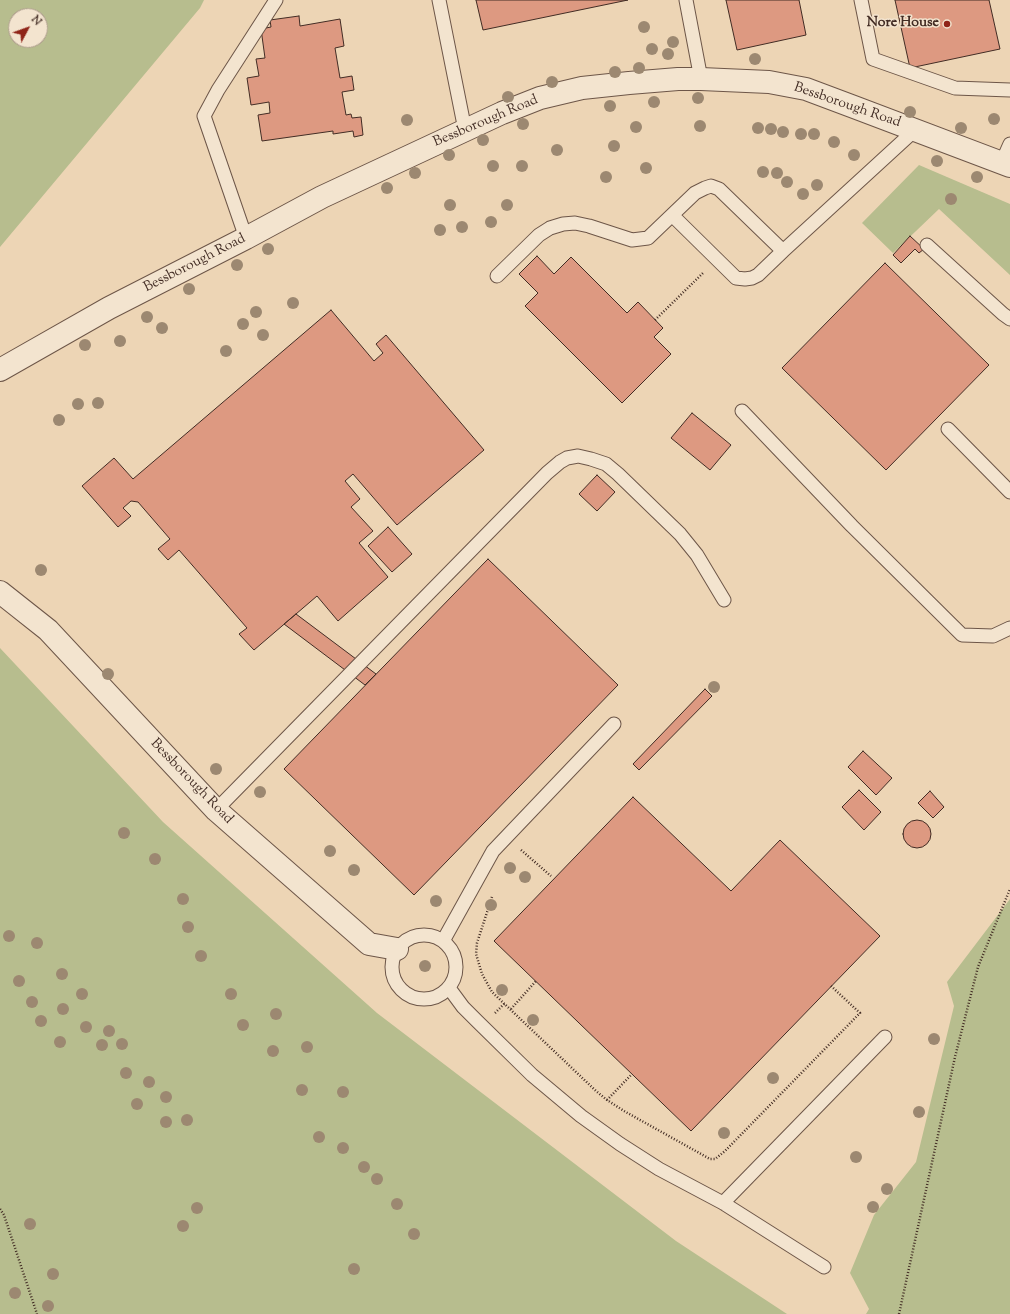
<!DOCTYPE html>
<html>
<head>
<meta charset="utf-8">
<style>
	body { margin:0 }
	#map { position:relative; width:1010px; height:1314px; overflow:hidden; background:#edd5b5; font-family:"Sorts Mill Goudy",serif }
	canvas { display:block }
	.north { position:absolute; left:8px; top:8px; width:40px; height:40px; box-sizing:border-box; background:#f3e4cf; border:1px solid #ac9a8b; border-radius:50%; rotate:49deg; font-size:11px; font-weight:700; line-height:16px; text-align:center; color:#422c24 }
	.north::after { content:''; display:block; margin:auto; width:14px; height:18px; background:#8f2418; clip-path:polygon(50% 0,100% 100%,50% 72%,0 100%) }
</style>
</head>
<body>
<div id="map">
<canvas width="1010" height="1314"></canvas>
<div class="north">N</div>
</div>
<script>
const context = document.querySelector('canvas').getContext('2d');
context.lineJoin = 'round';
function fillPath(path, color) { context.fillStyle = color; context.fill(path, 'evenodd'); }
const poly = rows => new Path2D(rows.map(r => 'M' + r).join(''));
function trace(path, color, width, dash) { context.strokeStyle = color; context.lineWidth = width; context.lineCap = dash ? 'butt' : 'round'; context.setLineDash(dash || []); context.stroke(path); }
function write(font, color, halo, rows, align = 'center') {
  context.font = font + ' "Sorts Mill Goudy",serif'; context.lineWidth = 3; context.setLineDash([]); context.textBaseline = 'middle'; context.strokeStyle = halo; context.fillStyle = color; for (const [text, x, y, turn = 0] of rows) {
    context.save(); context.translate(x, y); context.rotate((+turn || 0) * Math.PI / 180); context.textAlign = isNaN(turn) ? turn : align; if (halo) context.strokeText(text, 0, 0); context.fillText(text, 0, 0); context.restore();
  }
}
fillPath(poly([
	[0,0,204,0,200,8,0,247],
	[16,16,40,16,40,40,16,40],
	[919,165,1010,204,1010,275,939,209,893,253,862,223],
	[0,648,163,822,377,1013,676,1241,787,1314,0,1314],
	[1010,899,1010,1314,866,1314,869,1309,850,1273,874,1215,916,1162,954,1006,947,982]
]), '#b7bd8e');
const building = poly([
	[476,0,628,0,483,30,476,0],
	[726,0,799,0,806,35,737,50,726,0],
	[895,0,989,0,1000,49,910,68,895,0],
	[299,16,300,26,340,19,344,46,335,48,340,78,352,76,354,90,342,92,346,115,351,114,352,118,361,117,363,135,354,137,353,131,333,134,333,131,262,141,258,115,270,113,269,102,251,105,247,78,259,76,256,59,265,58,261,29,271,27,270,20,299,16],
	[910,236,924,249,919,253,915,249,901,263,893,255,910,236],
	[537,256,554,274,571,257,627,313,638,302,663,328,654,337,671,354,622,403,525,306,538,293,519,274,537,256],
	[885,263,989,365,886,470,782,368,885,263],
	[331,310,374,361,383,353,376,344,386,335,484,450,397,525,353,474,345,481,360,499,351,507,373,531,359,543,388,577,338,621,317,596,254,650,239,634,247,628,179,550,168,560,158,549,170,539,138,502,131,501,123,508,131,516,118,527,82,486,114,458,133,479,331,310],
	[692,413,731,445,710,470,671,438,692,413],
	[597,475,615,492,597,511,579,494,597,475],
	[388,527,412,554,392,572,368,546,388,527],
	[488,559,618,685,414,895,284,769,488,559],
	[296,614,376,674,365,685,284,624,296,614],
	[705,689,712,696,639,770,633,764,705,689],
	[863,751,892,778,876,795,848,767,863,751],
	[859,790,881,812,864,830,842,807,859,790],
	[930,791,944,807,933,818,918,803,930,791],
	[633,797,731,891,780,840,880,936,691,1131,494,941,633,797],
	'903 834a14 14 0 1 1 28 0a14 14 0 1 1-28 0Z'
]);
fillPath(building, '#dd9981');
trace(building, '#422c24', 1);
const service = poly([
	[439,0,465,130],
	[686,0,701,79],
	[861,0,873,59,955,88,1010,90],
	[1002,162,1010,144],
	[673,216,736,278,745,279,752,278,758,275,783,251],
	[246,238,204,116,218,90,276,0],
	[927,245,1003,314,1010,319],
	[497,276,539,235,550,228,563,224,575,223,589,226,632,240,648,238,695,193,705,188,711,186,719,189,783,251,915,130],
	[742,411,852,526,962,635,993,636,1010,628],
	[948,429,1010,492],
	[216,810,547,473,560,462,567,458,578,456,591,459,606,464,618,474,680,534,697,555,724,600],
	'392 967a32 32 0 1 1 64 0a32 32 0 1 1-64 0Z',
	[443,941,493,851,614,724],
	[449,988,463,1007,477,1021,532,1075,581,1116,620,1144,659,1169,723,1203,824,1267],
	[723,1203,885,1037]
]);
const minor = poly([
	[0,370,109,308,246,238,322,197,502,113,540,98,582,88,629,83,678,79,701,79,769,82,806,89,854,107,1010,166],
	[0,592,48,630,216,810,369,944,397,949]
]);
trace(service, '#6d5648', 15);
trace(minor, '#6d5648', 24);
trace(poly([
	[655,320,703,273],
	[521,850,551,876],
	[492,897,477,943,476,954,482,974,492,992,596,1091,607,1100,624,1111,710,1159,715,1159,725,1151,860,1013,831,986],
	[511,1009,536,981],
	[495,1013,505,1003],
	[607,1100,632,1074],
	[0,1209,4,1215,37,1314],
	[899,1314,955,1057,978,967,1010,889]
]), '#422c24', 2.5, [1, 2]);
trace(service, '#f3e4cf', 13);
trace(minor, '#f3e4cf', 22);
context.fillStyle = '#9c8871';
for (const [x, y] of [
	[644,27],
	[673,42],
	[652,49],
	[668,54],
	[755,59],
	[639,68],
	[615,72],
	[552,82],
	[508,97],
	[698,98],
	[654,102],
	[610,106],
	[910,112],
	[994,119],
	[407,120],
	[523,124],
	[700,126],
	[636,127],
	[758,128],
	[961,128],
	[771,129],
	[783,132],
	[801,134],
	[814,134],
	[483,140],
	[834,142],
	[614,146],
	[557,150],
	[449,155],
	[854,155],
	[937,161],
	[493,166],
	[522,166],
	[646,168],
	[763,172],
	[415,173],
	[777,173],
	[606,177],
	[977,177],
	[787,182],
	[817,185],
	[387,188],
	[803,194],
	[951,199],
	[450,205],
	[507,205],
	[491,222],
	[462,227],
	[440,230],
	[268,249],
	[237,265],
	[189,289],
	[293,303],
	[256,312],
	[147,317],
	[243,324],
	[162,328],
	[263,335],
	[120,341],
	[85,345],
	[226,351],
	[98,403],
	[78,404],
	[59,420],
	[41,570],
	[108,674],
	[714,687],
	[216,769],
	[260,792],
	[124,833],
	[330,851],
	[155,859],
	[510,868],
	[354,870],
	[525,877],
	[183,899],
	[436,901],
	[491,905],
	[188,927],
	[9,936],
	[37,943],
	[201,956],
	[425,966],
	[62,974],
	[19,981],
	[502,990],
	[82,994],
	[231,994],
	[32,1002],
	[63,1009],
	[276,1014],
	[533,1020],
	[41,1021],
	[243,1025],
	[86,1027],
	[109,1031],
	[934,1039],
	[60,1042],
	[122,1044],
	[102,1045],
	[307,1047],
	[273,1051],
	[126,1073],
	[773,1078],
	[149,1082],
	[302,1090],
	[343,1092],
	[166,1097],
	[137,1104],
	[919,1112],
	[187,1120],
	[166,1122],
	[724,1133],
	[319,1137],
	[343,1148],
	[856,1157],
	[364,1167],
	[377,1179],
	[887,1189],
	[397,1204],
	[873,1207],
	[197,1208],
	[30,1224],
	[183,1226],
	[414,1234],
	[354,1269],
	[53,1274],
	[15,1293],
	[48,1306]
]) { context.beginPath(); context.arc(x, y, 6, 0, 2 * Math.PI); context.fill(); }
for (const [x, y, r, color] of [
	[947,24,4,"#8f2418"]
]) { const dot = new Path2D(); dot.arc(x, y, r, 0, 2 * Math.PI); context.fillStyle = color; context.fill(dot); trace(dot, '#f3e4cf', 1.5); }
write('bold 14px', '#422c24', '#f3e4cf', [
	["Nore House",939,24]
], 'right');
write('14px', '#422c24', '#f3e4cf', [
	["Bessborough Road",847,106,19],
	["Bessborough Road",486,122,-23],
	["Bessborough Road",195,264,-27],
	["Bessborough Road",191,782,46]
]);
</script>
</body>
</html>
